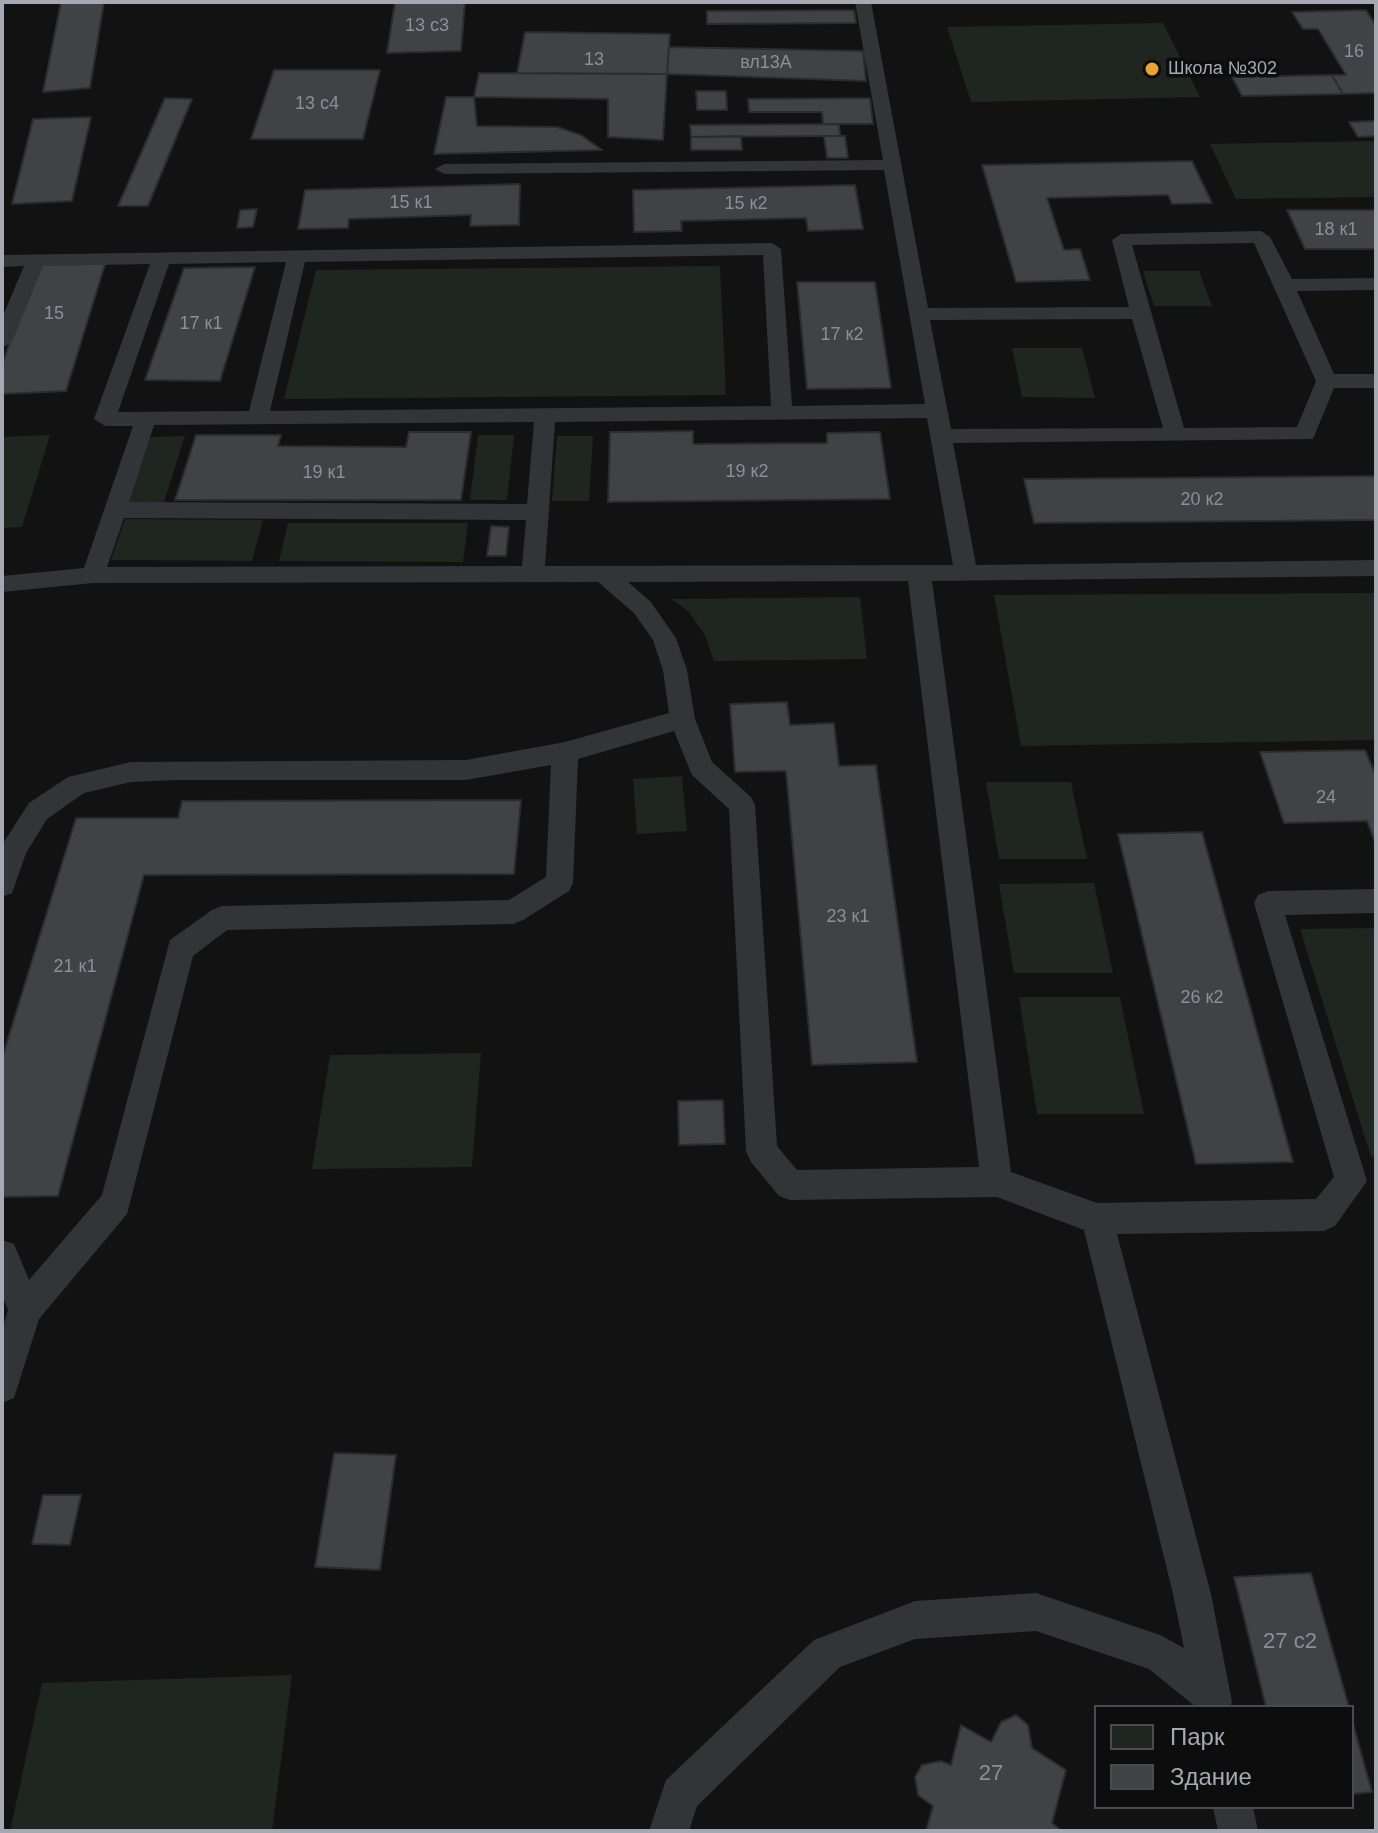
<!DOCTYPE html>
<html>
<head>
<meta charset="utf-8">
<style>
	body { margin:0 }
	#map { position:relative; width:1378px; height:1833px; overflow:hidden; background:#121213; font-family:Helvetica,sans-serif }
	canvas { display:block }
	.frame { position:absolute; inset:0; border:4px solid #a4a9b3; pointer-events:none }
	.legend { position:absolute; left:1094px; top:1705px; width:260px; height:104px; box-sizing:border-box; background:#0d0d0e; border:2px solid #494b50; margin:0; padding:10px 14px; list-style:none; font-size:24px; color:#a4a9b3 }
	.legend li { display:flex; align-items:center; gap:16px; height:40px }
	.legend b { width:40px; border:2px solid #494b50 }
</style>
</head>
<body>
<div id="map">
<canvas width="1378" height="1833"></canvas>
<div class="frame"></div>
<ul class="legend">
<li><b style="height:22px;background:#1e261f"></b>Парк</li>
<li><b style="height:22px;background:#414246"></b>Здание</li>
</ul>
</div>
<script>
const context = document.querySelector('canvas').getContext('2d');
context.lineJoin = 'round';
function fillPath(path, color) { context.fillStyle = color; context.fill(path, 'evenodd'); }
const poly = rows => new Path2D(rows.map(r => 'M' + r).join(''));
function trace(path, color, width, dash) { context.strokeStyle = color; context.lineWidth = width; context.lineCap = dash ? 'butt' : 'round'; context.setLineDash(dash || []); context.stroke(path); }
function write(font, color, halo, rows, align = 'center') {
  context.font = font + ' Helvetica,sans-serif'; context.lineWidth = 7; context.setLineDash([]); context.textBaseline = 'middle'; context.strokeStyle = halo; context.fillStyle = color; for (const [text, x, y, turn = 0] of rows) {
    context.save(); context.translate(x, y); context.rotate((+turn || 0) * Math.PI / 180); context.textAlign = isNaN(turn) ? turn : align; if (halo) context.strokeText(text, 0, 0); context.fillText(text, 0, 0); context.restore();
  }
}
fillPath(poly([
	[1163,23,1200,97,971,102,947,27],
	[1376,141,1376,197,1236,199,1210,144],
	[720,266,726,395,284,399,316,270],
	[1199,271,1212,306,1154,306,1143,271],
	[1012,348,1082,348,1095,398,1022,397],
	[50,435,22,527,2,528,2,437],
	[478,435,514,435,507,500,470,500],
	[185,436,164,502,127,502,149,437],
	[557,436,593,436,589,501,552,501],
	[125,519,263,520,252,561,111,560],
	[288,523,468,523,463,562,279,561],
	[1376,593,1376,740,1021,746,994,595],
	[860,597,867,659,714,661,705,635,688,611,671,599],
	[682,776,687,831,637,834,633,779],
	[986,782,1071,782,1087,859,999,859],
	[1094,883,1113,973,1014,973,999,884],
	[1376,928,1376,1157,1371,1157,1300,929],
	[1019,997,1120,997,1144,1114,1037,1114],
	[481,1053,472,1167,312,1169,330,1055],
	[292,1675,272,1831,10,1831,42,1683]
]), '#1e261f');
const building = poly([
	[61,2,104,2,90,88,43,92,61,2],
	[395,2,465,2,461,51,387,53,395,2],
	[854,10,856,23,707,24,707,11,854,10],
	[1366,10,1376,26,1376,93,1343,94,1332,75,1346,75,1318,29,1303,29,1292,12,1366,10],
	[525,32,670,34,667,74,517,73,525,32],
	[669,47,863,51,866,81,667,74,669,47],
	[274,70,380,70,363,139,251,139,274,70],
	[479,73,667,74,663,140,608,137,608,99,474,97,479,73],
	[1332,75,1343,94,1242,96,1232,77,1332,75],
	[696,91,726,91,727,110,697,110,696,91],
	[446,97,474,97,477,126,557,127,581,135,602,150,434,154,446,97],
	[165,98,192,99,148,206,118,206,165,98],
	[870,98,873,124,823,124,822,112,749,112,748,99,870,98],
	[91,117,72,201,12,204,33,119,91,117],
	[1376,121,1376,136,1358,137,1349,122,1376,121],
	[839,124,840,136,691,137,690,125,839,124],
	[741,136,742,150,691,150,691,137,741,136],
	[824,136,845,136,848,158,827,158,824,136],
	[1192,161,1212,203,1172,204,1168,195,1047,198,1064,250,1080,249,1090,280,1016,282,982,165,1192,161],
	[520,184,519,225,470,226,471,215,349,219,348,228,298,229,305,190,520,184],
	[855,185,863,229,808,231,806,218,681,221,682,231,634,232,633,190,855,185],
	[257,209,253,227,237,228,240,210,257,209],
	[1287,210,1376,210,1376,249,1305,249,1287,210],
	[107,258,66,391,2,394,2,366,35,262,107,258],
	[255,267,220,381,145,380,184,268,255,267],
	[797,282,875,282,891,388,807,389,797,282],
	[693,431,693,444,827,443,827,433,880,432,890,499,608,502,610,432,693,431],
	[409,432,471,432,461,500,175,500,196,435,281,435,278,446,406,447,409,432],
	[1376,476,1376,520,1034,523,1024,479,1376,476],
	[491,526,509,527,506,556,487,556,491,526],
	[787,702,790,725,834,723,839,766,876,765,917,1062,812,1065,786,771,735,772,730,704,787,702],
	[1365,750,1376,776,1376,845,1367,821,1284,823,1260,752,1365,750],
	[521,800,514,874,144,875,58,1196,2,1197,2,1058,76,818,178,818,182,801,521,800],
	[1202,832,1293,1162,1196,1164,1118,834,1202,832],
	[723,1100,725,1144,679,1145,678,1101,723,1100],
	[334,1453,396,1455,380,1570,315,1567,334,1453],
	[43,1495,81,1495,70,1545,32,1544,43,1495],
	[1311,1573,1349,1707,1266,1707,1234,1577,1311,1573],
	[1016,1715,1028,1725,1032,1748,1066,1770,1052,1823,1062,1831,926,1831,933,1806,918,1795,915,1777,922,1765,941,1761,951,1765,961,1725,991,1742,1001,1722,1016,1715],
	[1352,1720,1372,1792,1352,1794,1352,1720]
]);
fillPath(building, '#414246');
trace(building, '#2c2c2f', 2);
fillPath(poly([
	[855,2,871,2,928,308,1129,307,1112,240,1121,234,1261,231,1270,237,1292,279,1376,278,1376,290,1297,291,1334,374,1376,374,1376,388,1334,388,1313,439,953,443,976,565,1376,560,1376,576,932,581,1011,1172,1097,1203,1316,1199,1334,1177,1254,903,1258,895,1268,891,1376,889,1376,913,1285,915,1367,1181,1335,1226,1324,1231,1117,1234,1211,1594,1232,1702,1230,1707,1196,1707,1149,1669,1036,1631,915,1639,840,1667,697,1806,689,1831,649,1831,666,1780,814,1640,915,1601,1036,1593,1160,1635,1184,1648,1173,1594,1084,1230,997,1197,790,1200,779,1196,751,1162,746,1151,729,809,692,775,674,731,578,759,573,883,569,891,523,920,513,924,227,930,193,956,127,1214,39,1319,14,1398,2,1403,2,1330,8,1310,2,1295,2,1240,14,1244,29,1280,102,1195,170,940,212,910,222,906,509,900,546,877,551,765,466,780,178,780,131,782,84,793,47,819,26,853,12,893,2,897,2,845,29,803,68,777,131,762,466,760,565,742,669,713,663,670,653,640,634,613,598,582,93,583,2,592,2,576,84,568,133,426,105,426,94,419,150,264,43,266,12,342,2,348,2,318,24,266,2,267,2,255,772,243,781,249,792,406,925,404,884,170,444,174,435,169,444,164,883,160,855,2],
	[1254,243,1316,381,1297,427,1184,428,1132,245,1254,243],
	[763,255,771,406,270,411,305,262,763,255],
	[286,262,249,411,118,412,169,264,286,262],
	[1132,319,1163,428,951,429,930,320,1132,319],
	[927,418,953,565,545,566,555,422,927,418],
	[534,422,527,504,129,502,154,425,534,422],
	[124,518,526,520,522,566,107,567,124,518],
	[908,581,979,1167,797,1170,777,1146,755,805,751,797,712,762,695,719,687,670,676,638,650,601,628,582,908,581],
	[1213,1807,1253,1807,1258,1831,1218,1831,1213,1807]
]), '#333438');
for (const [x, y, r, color] of [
	[1152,69,8,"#eaa433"]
]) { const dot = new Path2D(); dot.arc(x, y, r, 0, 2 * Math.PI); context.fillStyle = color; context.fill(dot); trace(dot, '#0d0d0e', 3); }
write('18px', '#8b8f98', null, [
	["13 с3",427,26],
	["16",1354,52],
	["13",594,60],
	["вл13А",766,63],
	["13 с4",317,104],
	["15 к1",411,203],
	["15 к2",746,204],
	["18 к1",1336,230],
	["15",54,314],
	["17 к1",201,324],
	["17 к2",842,335],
	["19 к2",747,472],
	["19 к1",324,473],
	["20 к2",1202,500],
	["24",1326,798],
	["23 к1",848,917],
	["21 к1",75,967],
	["26 к2",1202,998]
]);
write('18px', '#a4a9b3', '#0d0d0e', [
	["Школа №302",1168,69]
], 'left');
write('22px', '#8b8f98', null, [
	["27 с2",1290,1642],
	["27",991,1774]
]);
</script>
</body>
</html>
